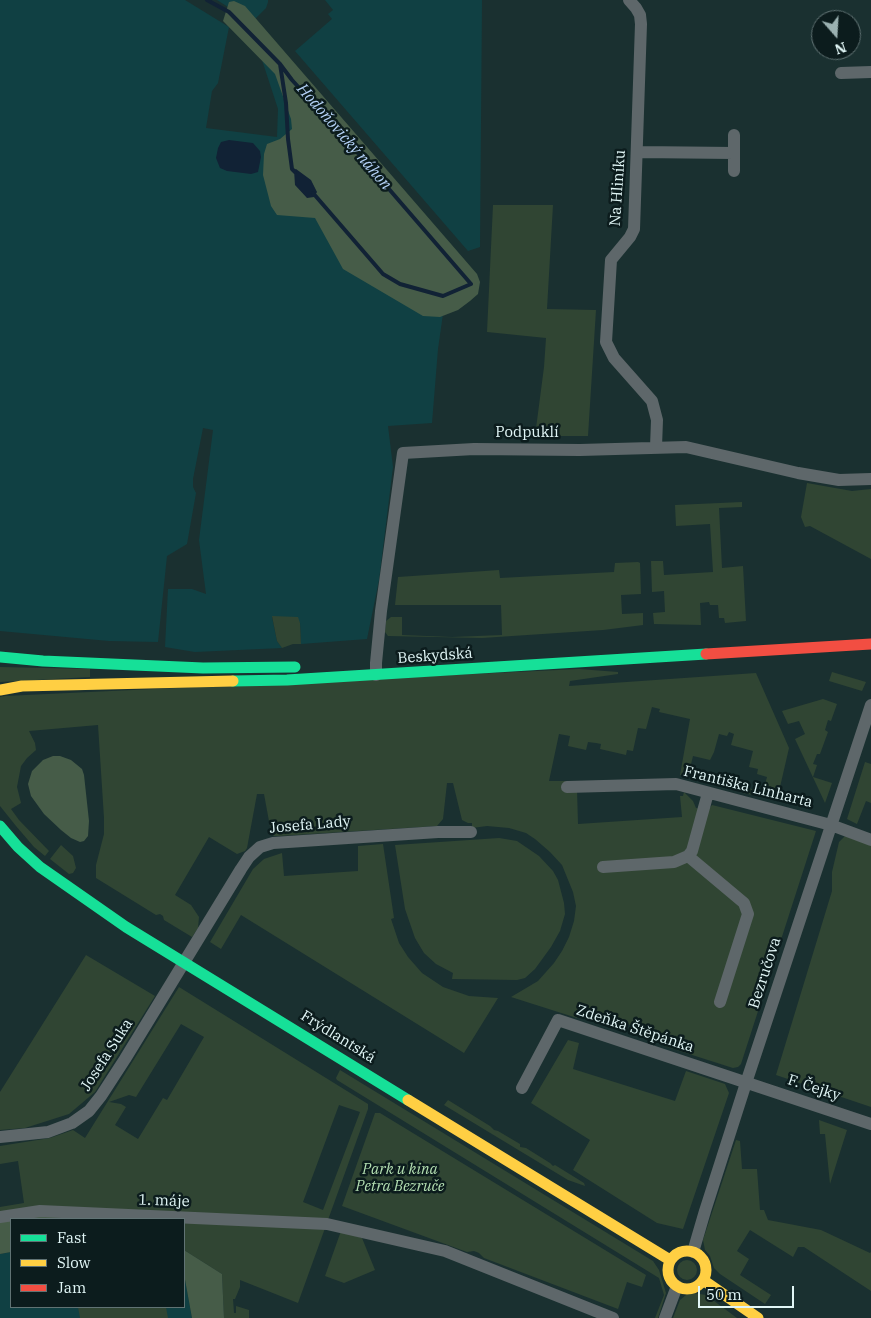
<!DOCTYPE html>
<html>
<head>
<meta charset="utf-8">
<style>
	body { margin:0 }
	#map { position:relative; width:871px; height:1318px; overflow:hidden; background:#1a3030; font-family:"IBM Plex Serif",serif }
	canvas { display:block }
	.legend { position:absolute; left:10px; top:1218px; width:175px; height:90px; box-sizing:border-box; background:#0c1c1d; border:1px solid #617374; margin:0; padding:6px 9px; list-style:none; font-size:15px; color:#e1f6f6 }
	.legend li { display:flex; align-items:center; gap:10px; height:25px }
	.legend b { width:25px; border:1px solid #617374 }
	.north { position:absolute; left:811px; top:10px; width:50px; height:50px; box-sizing:border-box; background:#0c1c1d; border:1px solid #617374; border-radius:50%; rotate:161deg; font-size:14px; font-weight:700; line-height:20px; text-align:center; color:#e1f6f6 }
	.north::after { content:''; display:block; margin:auto; width:18px; height:22px; background:#9bb1b1; clip-path:polygon(50% 0,100% 100%,50% 72%,0 100%) }
	.scale { position:absolute; left:698px; top:1286px; width:96px; height:22px; box-sizing:border-box; border:2px solid #e1f6f6; border-top:0; padding-left:6px; font-size:15px; line-height:18px; white-space:nowrap; color:#e1f6f6; -webkit-text-stroke:4px #0c1c1d; paint-order:stroke }
</style>
</head>
<body>
<div id="map">
<canvas width="871" height="1318"></canvas>
<ul class="legend">
<li><b style="height:6px;background:#16e098"></b>Fast</li>
<li><b style="height:6px;background:#ffcf43"></b>Slow</li>
<li><b style="height:6px;background:#f24e42"></b>Jam</li>
</ul>
<div class="north">N</div>
<div class="scale">50 m</div>
</div>
<script>
const context = document.querySelector('canvas').getContext('2d');
context.lineJoin = 'round';
function fillPath(path, color) { context.fillStyle = color; context.fill(path, 'evenodd'); }
const poly = rows => new Path2D(rows.map(r => 'M' + r).join(''));
function trace(path, color, width, dash) { context.strokeStyle = color; context.lineWidth = width; context.lineCap = dash ? 'butt' : 'round'; context.setLineDash(dash || []); context.stroke(path); }
function write(font, color, halo, rows, align = 'center') {
  context.font = font + ' "IBM Plex Serif",serif'; context.lineWidth = 5; context.setLineDash([]); context.textBaseline = 'middle'; context.strokeStyle = halo; context.fillStyle = color; for (const [text, x, y, turn = 0] of rows) {
    context.save(); context.translate(x, y); context.rotate((+turn || 0) * Math.PI / 180); context.textAlign = isNaN(turn) ? turn : align; if (halo) context.strokeText(text, 0, 0); context.fillText(text, 0, 0); context.restore();
  }
}
fillPath(poly([
	[0,0,185,0,229,27,218,83,212,91,206,128,277,137,278,109,262,60,290,88,445,300,438,349,432,423,388,426,393,467,379,580,367,639,301,644,300,623,272,617,277,641,282,648,195,652,165,647,168,589,192,589,206,594,199,540,213,430,203,428,193,479,193,487,196,493,187,544,167,556,158,642,109,641,0,631],
	[217,0,268,0,268,2,266,8,252,22],
	[325,0,482,0,480,247,468,251,295,51,332,19,328,14,333,10],
	[11,1252,11,1307,184,1307,184,1274,192,1318,0,1318,0,1254]
]), '#104043');
fillPath(poly([
	[493,205,553,205,547,309,596,310,588,436,535,436,544,367,546,338,487,332],
	[807,483,852,491,871,489,871,559,810,526,805,527,801,517],
	[742,502,742,507,719,508,722,568,743,566,746,621,725,623,724,618,719,618,718,605,710,605,709,602,700,603,701,625,654,624,653,613,665,612,664,591,652,592,651,561,663,561,664,575,713,572,710,524,676,526,675,505],
	[638,562,640,563,641,594,621,595,622,614,643,613,643,625,603,630,482,638,388,636,385,632,386,621,391,617,402,617,402,635,452,637,502,635,501,605,395,605,398,577,499,570,500,578,614,572,615,563],
	[272,616,298,617,300,623,301,644,293,644,282,648,277,641],
	[0,667,90,669,90,677,0,682],
	[579,669,618,672,618,674,570,681,569,686,756,673,789,748,777,800,743,793,744,787,763,792,767,777,757,774,758,769,749,767,753,751,731,745,734,734,729,732,727,736,719,734,714,752,710,760,693,756,688,776,680,775,690,719,659,712,660,709,652,707,646,729,638,728,633,751,627,750,626,755,600,749,601,744,596,743,588,742,586,750,568,746,570,736,559,734,549,781,567,781,567,789,577,789,578,824,682,817,680,796,683,796,684,792,693,801,696,808,708,810,712,805,816,831,741,1064,738,1067,733,1068,664,1046,666,1037,580,1008,577,1018,511,997,538,981,554,963,562,951,569,937,574,921,576,906,573,892,562,865,550,852,535,839,526,833,509,828,487,826,472,828,472,823,468,823,462,820,453,783,447,783,443,819,437,826,279,836,274,836,271,832,264,794,257,794,247,848,245,851,237,854,209,837,175,895,191,905,199,917,198,928,192,937,164,920,163,916,160,914,156,915,96,878,96,865,104,834,104,818,98,725,29,731,35,743,36,750,27,758,21,766,17,787,21,803,11,809,19,820,49,851,45,856,34,847,16,826,0,806,0,697,5,696],
	[832,672,866,682,862,691,829,681],
	[823,699,837,704,831,721,828,720,825,730,828,732,820,754,817,754,813,764,817,765,813,777,832,783,825,803,795,739,805,734,799,721,788,724,782,711],
	[865,762,871,764,871,803,866,801,857,824,847,819],
	[845,836,871,845,871,1107,776,1075,832,891,832,872,839,842],
	[499,838,517,841,539,856,553,871,558,880,564,903,565,914,560,931,551,947,535,969,525,978,517,980,452,979,453,973,436,964,424,953,415,938,405,909,395,845],
	[383,844,394,918,391,919,399,943,408,957,422,973,443,987,469,996,498,998,464,1053,241,915,221,949,210,942,253,869,264,859,282,853,284,876,358,871,358,846],
	[61,845,73,856,76,868,73,873,69,874,50,859],
	[86,955,155,996,95,1092,69,1114,25,1128,0,1130,0,1092],
	[179,987,368,1104,368,1109,298,1303,240,1280,240,1287,235,1299,233,1299,234,1313,236,1313,236,1306,249,1310,249,1318,224,1318,222,1274,184,1250,184,1219,0,1217,0,1207,24,1203,18,1161,0,1164,0,1146,50,1138,73,1130,85,1138],
	[181,1024,204,1037,167,1100,163,1098,138,1139,115,1125,126,1107,121,1104,109,1102,129,1095,136,1097],
	[339,1105,360,1112,323,1210,303,1202],
	[568,1040,579,1043,573,1069,675,1101,686,1071,725,1084,729,1093,683,1229,657,1223,573,1170,590,1140,531,1103],
	[340,1070,653,1261,659,1270,666,1293,658,1318,655,1318,664,1295,659,1278,337,1080,336,1078],
	[448,1100,490,1126,494,1130,498,1131,520,1144,520,1147,526,1148,550,1163,553,1166,555,1165,584,1183,585,1186,568,1180,444,1105],
	[375,1113,380,1113,646,1275,642,1287,627,1282,618,1309,484,1258,479,1253,474,1251,467,1252,342,1206],
	[819,1120,847,1130,830,1184,825,1134,820,1134],
	[736,1140,740,1141,742,1169,757,1169,760,1210,764,1210,768,1220,821,1230,870,1253,871,1252,871,1291,804,1247,798,1247,793,1257,750,1230,737,1251,749,1259,740,1275,771,1295,765,1304,720,1274,714,1268,710,1256,705,1250,703,1240],
	[341,1231,362,1238,375,1270,344,1283,325,1276],
	'677 1270a10 10 0 1 1 20 0a10 10 0 1 1-20 0Z',
	[693,1293,706,1295,737,1318,673,1318,680,1300,686,1295],
	[78,1307,166,1307,168,1318,80,1318]
]), '#304533');
fillPath(poly([
	[234,1,245,6,477,274,480,282,478,294,470,301,458,310,440,317,423,316,343,269,315,218,277,215,271,206,263,175,264,154,267,144,280,139,292,129,291,119,275,74,223,21,229,2],
	[53,756,60,756,71,760,82,769,84,775,89,821,88,836,84,841,80,842,71,838,61,830,44,814,31,796,28,784,32,771,43,760],
	[40,1211,137,1219,11,1219,11,1252,0,1254,0,1217],
	[184,1250,222,1274,224,1318,192,1318,184,1274]
]), '#465c48');
fillPath(poly([
	[229,140,253,143,260,151,261,157,258,172,251,174,227,171,220,168,216,158,218,148,221,142],
	[296,169,311,180,317,192,314,197,307,198,295,185,294,170]
]), '#112235');
trace(poly([
	[207,0,229,12,280,64,292,80,344,137,471,284,443,296,400,284,383,274,313,193],
	[280,64,286,103,288,139,292,169,295,172]
]), '#112235', 4);
trace(poly([
	[629,0,636,8,640,15,641,24,634,229,630,237,611,260,606,342,614,358,652,401,657,420,656,447],
	[841,73,871,72],
	[638,152,734,153],
	[734,171,734,135],
	[376,675,376,663,381,611,403,453,474,449,580,450,686,447,798,473,839,480,871,479],
	[567,787,676,784,831,825,871,840],
	[688,856,744,903,748,914,720,1002],
	[603,867,674,862,688,856,692,851,708,793],
	[522,1088,558,1020,871,1124],
	[0,1137,48,1132,72,1123,89,1111,101,1096,125,1059,241,869,249,857,260,847,273,843,438,832,471,832],
	[0,1217,40,1211,327,1224,445,1251,613,1318],
	[693,1252,705,1211,746,1083,871,705],
	[665,1318,677,1286]
]), '#5e676a', 12);
trace(poly([
	[0,657,43,661,203,668,295,667],
	[233,681,287,680,706,654],
	[0,826,18,847,40,867,126,927,408,1100]
]), '#16e098', 11);
trace(poly([
	[0,690,22,686,233,681],
	[408,1100,670,1260],
	'668 1270a19 19 0 1 1 38 0a19 19 0 1 1-38 0Z',
	[703,1280,758,1318]
]), '#ffcf43', 11);
trace(poly([
	[706,654,871,644]
]), '#f24e42', 11);
write('15px', '#e1f6f6', '#0c1c1d', [
	["Na Hliníku",618,188,-86],
	["Podpuklí",527,433],
	["Beskydská",435,656,-4],
	["Františka Linharta",748,787,14],
	["Josefa Lady",310,825,-5],
	["Bezručova",765,973,-72],
	["Zdeňka Štěpánka",635,1029,18],
	["Frýdlantská",338,1037,32],
	["Josefa Suka",107,1055,-57],
	["F. Čejky",814,1088,18],
	["1. máje",164,1201,2]
]);
write('italic 15px', '#b4dfb2', '#0c1c1d', [
	["Park u kina",400,1170],
	["Petra Bezruče",400,1187]
]);
write('italic 16px', '#b4d1f6', '#0c1c1d', [
	["Hodoňovický náhon",344,137,49]
]);
</script>
</body>
</html>
